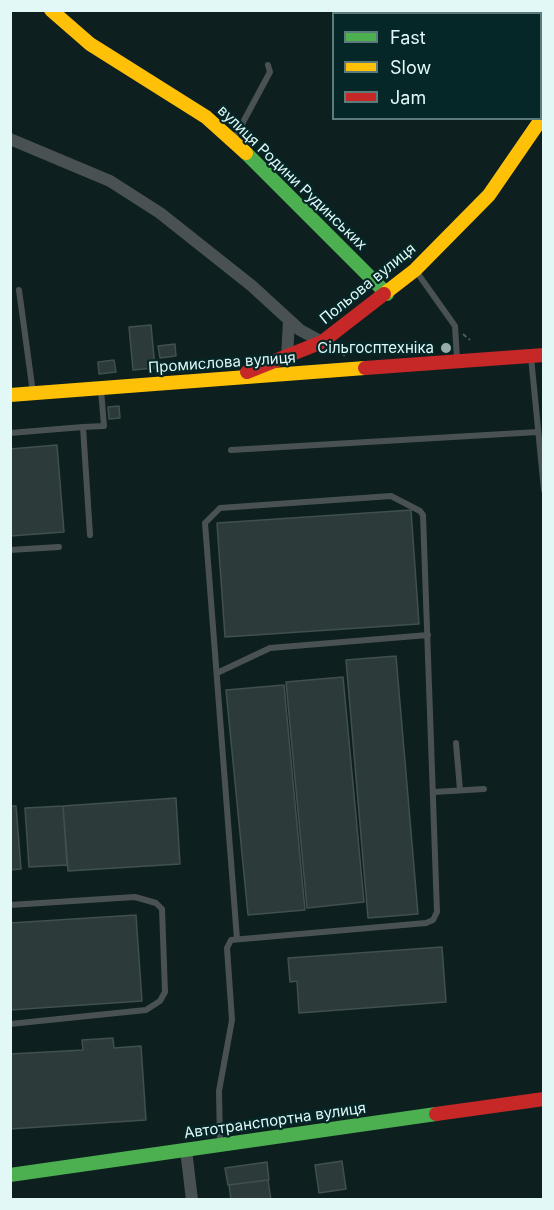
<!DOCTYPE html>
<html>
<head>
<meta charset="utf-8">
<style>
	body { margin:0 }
	#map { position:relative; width:554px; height:1210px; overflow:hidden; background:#0d1f1f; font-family:Inter,sans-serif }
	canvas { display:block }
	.frame { position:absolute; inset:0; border:12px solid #e1f8f7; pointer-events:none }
	.legend { position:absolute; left:332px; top:12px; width:210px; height:108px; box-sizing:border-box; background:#052727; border:2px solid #5d7b7a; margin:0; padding:8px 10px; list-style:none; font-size:18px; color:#e1f8f7 }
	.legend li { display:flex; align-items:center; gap:12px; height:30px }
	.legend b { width:30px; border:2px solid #5d7b7a }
</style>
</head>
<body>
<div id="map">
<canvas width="554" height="1210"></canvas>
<div class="frame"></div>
<ul class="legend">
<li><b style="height:8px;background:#4caf50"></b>Fast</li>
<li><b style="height:8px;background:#ffc107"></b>Slow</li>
<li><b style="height:8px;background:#c62828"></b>Jam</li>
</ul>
</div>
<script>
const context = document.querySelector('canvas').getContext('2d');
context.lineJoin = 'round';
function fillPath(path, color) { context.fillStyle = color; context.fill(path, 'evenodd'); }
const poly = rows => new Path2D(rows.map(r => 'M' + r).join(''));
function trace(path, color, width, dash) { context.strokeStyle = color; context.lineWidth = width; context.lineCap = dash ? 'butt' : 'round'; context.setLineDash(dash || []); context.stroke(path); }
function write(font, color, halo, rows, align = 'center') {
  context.font = font + ' Inter,sans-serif'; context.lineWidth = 4.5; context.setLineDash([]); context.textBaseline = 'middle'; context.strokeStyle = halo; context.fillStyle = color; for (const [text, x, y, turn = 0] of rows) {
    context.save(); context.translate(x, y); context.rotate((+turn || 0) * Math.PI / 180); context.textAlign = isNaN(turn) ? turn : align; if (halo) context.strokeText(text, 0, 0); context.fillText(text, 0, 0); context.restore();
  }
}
const building = poly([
	[151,325,155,368,133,370,129,327,151,325],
	[175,344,176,356,160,358,158,346,175,344],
	[114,360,116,372,99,374,98,362,114,360],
	[119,406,120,418,109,419,108,407,119,406],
	[57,445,64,532,10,536,10,449,57,445],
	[411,510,419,624,225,637,217,523,411,510],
	[396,656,418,914,368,918,346,660,396,656],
	[343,677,364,902,307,908,286,682,343,677],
	[284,685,305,910,248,915,226,690,284,685],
	[176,798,180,864,68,871,63,806,176,798],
	[10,806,16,806,21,869,10,870,10,806],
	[63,806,67,865,29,867,25,808,63,806],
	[136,915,142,1001,10,1010,10,923,136,915],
	[442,947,446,1002,299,1013,297,981,290,982,288,958,442,947],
	[113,1038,114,1048,141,1046,146,1120,10,1129,10,1054,83,1050,82,1040,113,1038],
	[342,1161,346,1189,319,1193,315,1165,342,1161],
	[267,1162,269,1180,228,1185,225,1168,267,1162],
	[268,1180,271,1200,231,1200,229,1185,268,1180]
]);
fillPath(building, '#2c3b39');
trace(building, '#41504e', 1.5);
trace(poly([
	[463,334,470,340],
	[335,349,345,356]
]), '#505a5a', 2, [4.5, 3]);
trace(poly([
	[234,139,270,72,268,65],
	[416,271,455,326,457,359],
	[19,290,33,393],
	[531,357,544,490],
	[10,433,83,427],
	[231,450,538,432],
	[90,535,83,427,104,426,101,390],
	[10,550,59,547],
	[217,673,270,648,428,635],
	[456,743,460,790],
	[434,792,484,789],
	[10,905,135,897,156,903,162,909,165,992,160,1001,146,1010,10,1024],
	[220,1143,219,1091,232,1020,227,948,231,940,426,923,433,920,437,912,423,515,420,511,391,496,220,508,205,523,237,939]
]), '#495153', 6);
trace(poly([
	[10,139,110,181,160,213,252,286,300,330,322,342],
	[287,357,289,321],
	[186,1150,192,1200]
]), '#495153', 12);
trace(poly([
	[246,153,387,294],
	[10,1175,436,1114]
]), '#4caf50', 14);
trace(poly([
	[51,10,90,44,206,117,246,153],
	[384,294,415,270,489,195,544,115],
	[10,395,365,368]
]), '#ffc107', 14);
trace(poly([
	[365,368,544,355],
	[247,372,322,342,384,294],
	[436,1114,544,1099]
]), '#c62828', 14);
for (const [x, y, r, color] of [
	[446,348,6,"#97acab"]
]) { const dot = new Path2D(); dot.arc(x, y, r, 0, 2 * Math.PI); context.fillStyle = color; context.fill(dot); trace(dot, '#052727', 2); }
write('15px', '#e1f8f7', '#052727', [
	["вулиця Родини Рудинських",292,178,44],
	["Польова вулиця",368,284,-39],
	["Промислова вулиця",222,363,-4],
	["Автотранспортна вулиця",275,1121,-8]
]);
write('15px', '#e1f8f7', '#052727', [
	["Сільгосптехніка",434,348]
], 'right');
</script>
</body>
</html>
